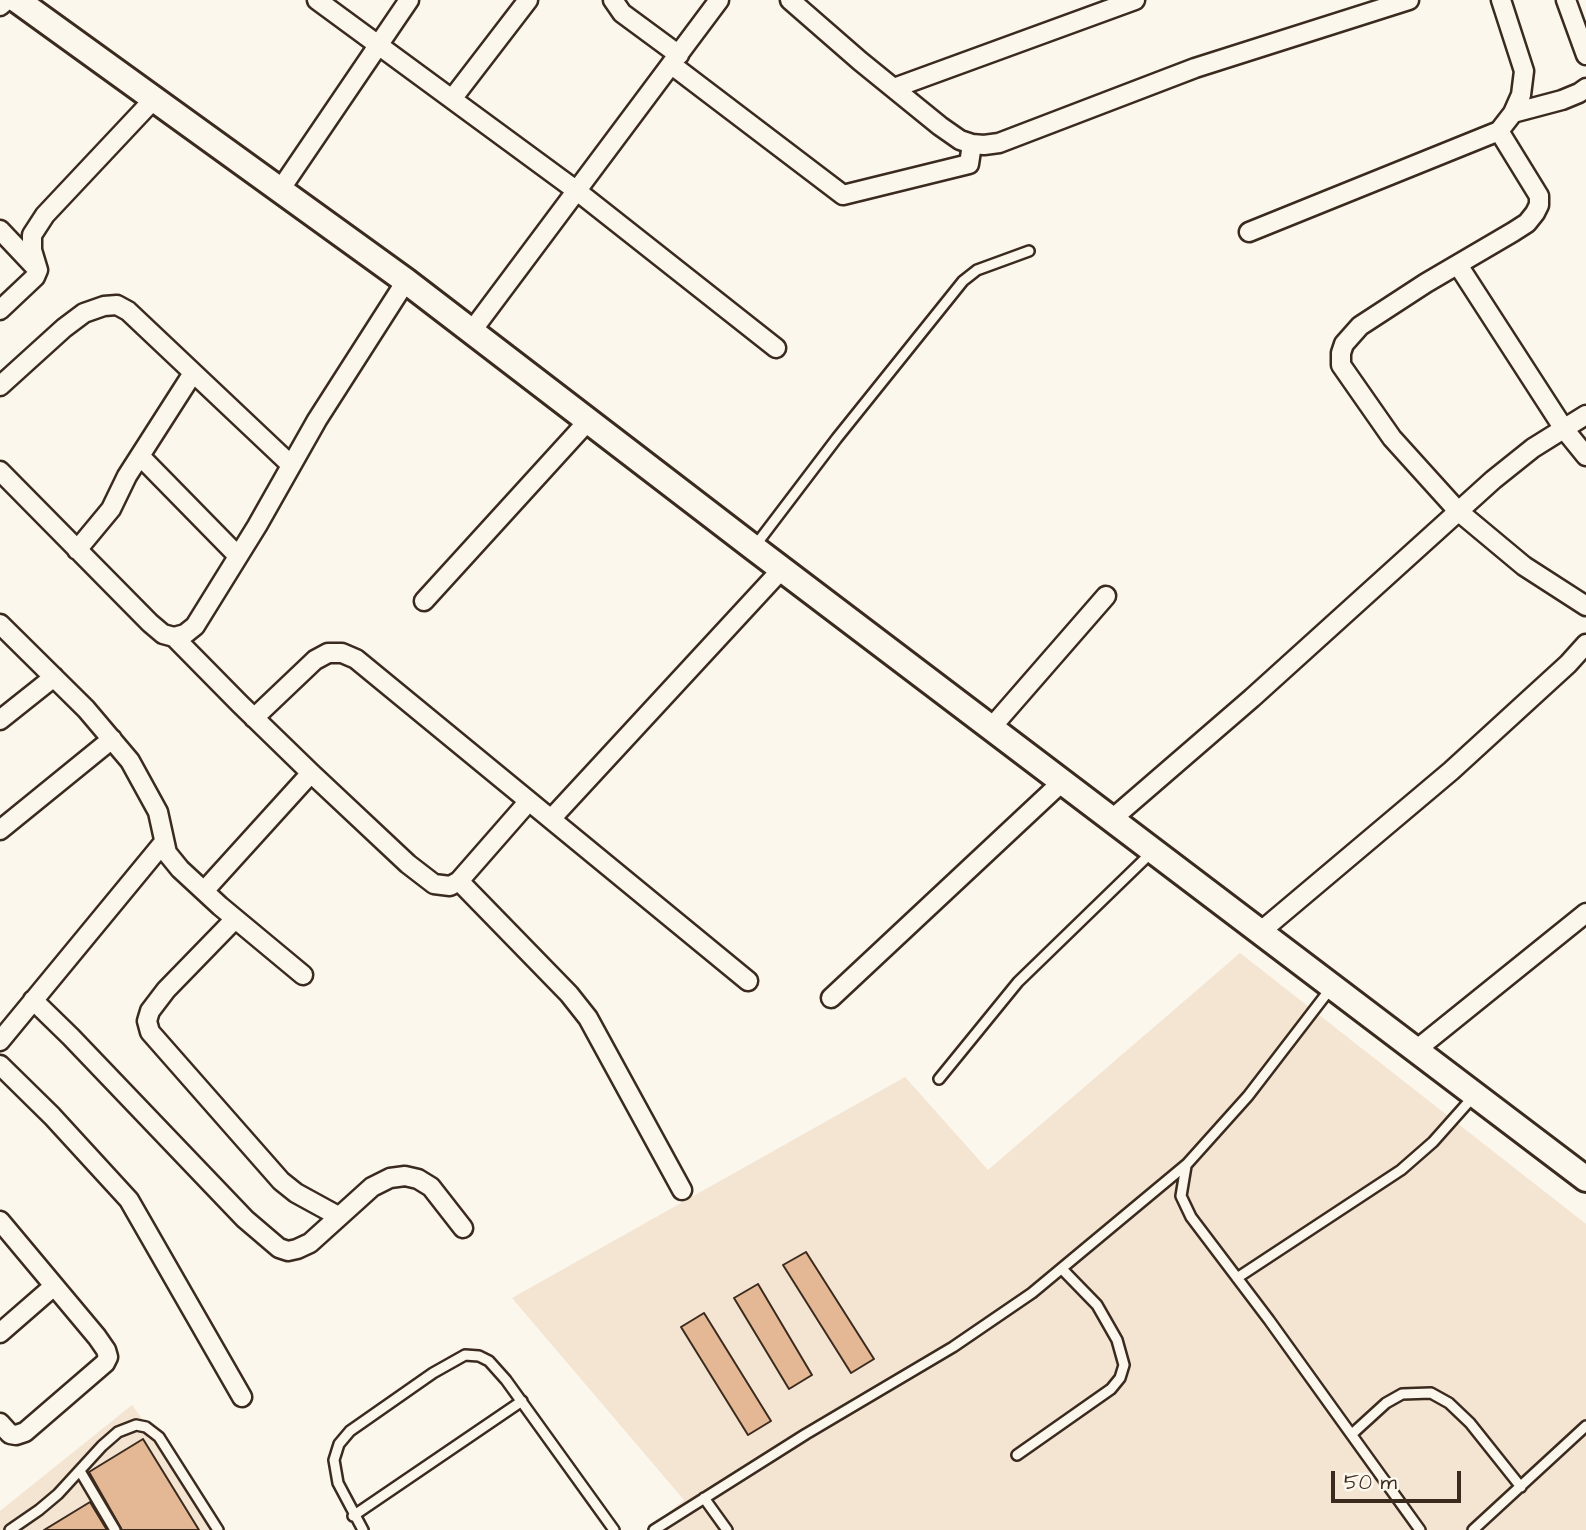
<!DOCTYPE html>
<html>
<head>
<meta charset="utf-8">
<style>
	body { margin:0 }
	#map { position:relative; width:1586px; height:1530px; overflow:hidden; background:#fbf7ec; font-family:"Architects Daughter",sans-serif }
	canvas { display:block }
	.scale { position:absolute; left:1331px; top:1471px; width:130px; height:32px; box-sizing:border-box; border:4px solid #3b2a1e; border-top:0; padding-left:9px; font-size:21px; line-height:24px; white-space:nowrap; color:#3b2a1e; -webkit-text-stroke:5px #fbf7ec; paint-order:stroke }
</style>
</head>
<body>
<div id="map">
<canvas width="1586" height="1530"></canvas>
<div class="scale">50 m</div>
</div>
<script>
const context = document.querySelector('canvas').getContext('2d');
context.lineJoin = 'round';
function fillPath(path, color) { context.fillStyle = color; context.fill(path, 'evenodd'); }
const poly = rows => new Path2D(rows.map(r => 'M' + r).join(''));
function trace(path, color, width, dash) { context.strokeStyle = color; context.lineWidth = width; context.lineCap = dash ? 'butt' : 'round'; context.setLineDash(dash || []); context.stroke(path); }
fillPath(poly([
	[1240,953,1586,1224,1586,1530,647,1530,684,1500,512,1298,905,1077,988,1170],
	[132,1405,223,1530,0,1530,0,1511]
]), '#f4e4d2');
const building = poly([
	[806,1252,874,1359,851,1373,783,1265,806,1252],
	[758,1284,812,1375,789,1389,734,1298,758,1284],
	[704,1313,771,1421,748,1435,681,1327,704,1313],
	[143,1439,199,1530,122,1530,89,1472,143,1439],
	[90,1502,107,1530,44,1530,90,1502]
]);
fillPath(building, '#e4b894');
trace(building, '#3b2a1e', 2);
const service = poly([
	[755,546,837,438,963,281,977,270,1029,251],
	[939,1079,1018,982,1152,852],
	[1186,1166,1181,1196,1191,1217,1269,1320,1420,1530],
	[1237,1278,1401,1170,1433,1142,1473,1097],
	[1352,1434,1386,1403,1402,1394,1431,1393,1449,1403,1470,1423,1521,1487],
	[1017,1455,1111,1389,1120,1378,1124,1365,1117,1340,1097,1305,1062,1269],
	[80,1471,115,1530],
	[704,1498,727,1530],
	[353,1516,522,1401],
	[10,1530,39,1510,58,1494,102,1446,118,1432,136,1425,146,1427,159,1437,218,1530],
	[363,1530,338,1483,334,1460,339,1444,350,1431,433,1373,465,1355,479,1356,489,1361,506,1380,614,1530],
	[654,1530,806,1434,953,1347,1032,1293,1187,1164,1248,1096,1331,988],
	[1473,1530,1586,1426]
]);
const minor = poly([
	[317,0,577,191,776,348],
	[613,0,622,13,679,55],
	[790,0,860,61,940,126,960,140,972,144,984,145,999,143,1195,68,1409,0],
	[1566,0,1586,55],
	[0,6,7,0],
	[672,65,843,195,969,164,972,144],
	[894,88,1135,0],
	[452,99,528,0],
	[1513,113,1562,100,1579,93,1586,88],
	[1499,131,1539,196,1539,205,1535,213,1527,223,1513,232,1426,283,1360,326,1344,344,1341,353,1341,365,1392,438,1458,511,1524,566,1586,606],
	[280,190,409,0],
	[0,230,36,268],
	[1249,232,1499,131,1513,113,1521,95,1524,71,1501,0],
	[1458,265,1564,429,1586,456],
	[0,310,35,277,38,270,32,250,32,235,45,215,154,99],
	[471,332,719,0],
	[0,386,64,328,84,313,104,306,117,305,128,311,291,465],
	[140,456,238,556],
	[0,471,150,623,163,634,174,637,185,634,195,626,257,526,317,420,406,281],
	[77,550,111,509,127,476,193,373],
	[424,601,588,421],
	[0,624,86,709,130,761,158,812,167,853,180,869,220,906,303,975],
	[174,637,240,704,311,773,408,864,434,884,450,886,459,881,529,801],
	[254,718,315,660,328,653,342,653,356,659,748,981],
	[0,720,54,677],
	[991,728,1106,596],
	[551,819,782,569],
	[1112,819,1252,698,1493,480,1533,448,1586,415],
	[0,830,112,739],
	[459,881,569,994,588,1018,682,1190],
	[204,891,311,773],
	[235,919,166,990,150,1011,147,1021,150,1032,281,1181,296,1193,338,1216],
	[1260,932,1451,771,1568,664,1586,644],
	[831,998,1062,782],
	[33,1000,71,1037,245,1219,279,1248,288,1251,297,1249,310,1243,372,1187,390,1178,405,1176,418,1179,431,1187,463,1228],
	[0,1041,164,842],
	[1416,1050,1586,913],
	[0,1065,52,1116,129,1200,242,1397],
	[0,1221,97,1337,106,1350,108,1357,105,1363,25,1432,16,1435,10,1434,0,1423],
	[0,1333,54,1286]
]);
const secondary = poly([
	[17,0,406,281,754,548,1586,1179]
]);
trace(service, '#3b2a1e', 14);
trace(minor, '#3b2a1e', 23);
trace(secondary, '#3b2a1e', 30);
trace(service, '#fbf7ec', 9);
trace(minor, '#fbf7ec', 18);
trace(secondary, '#fbf7ec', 24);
</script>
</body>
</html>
